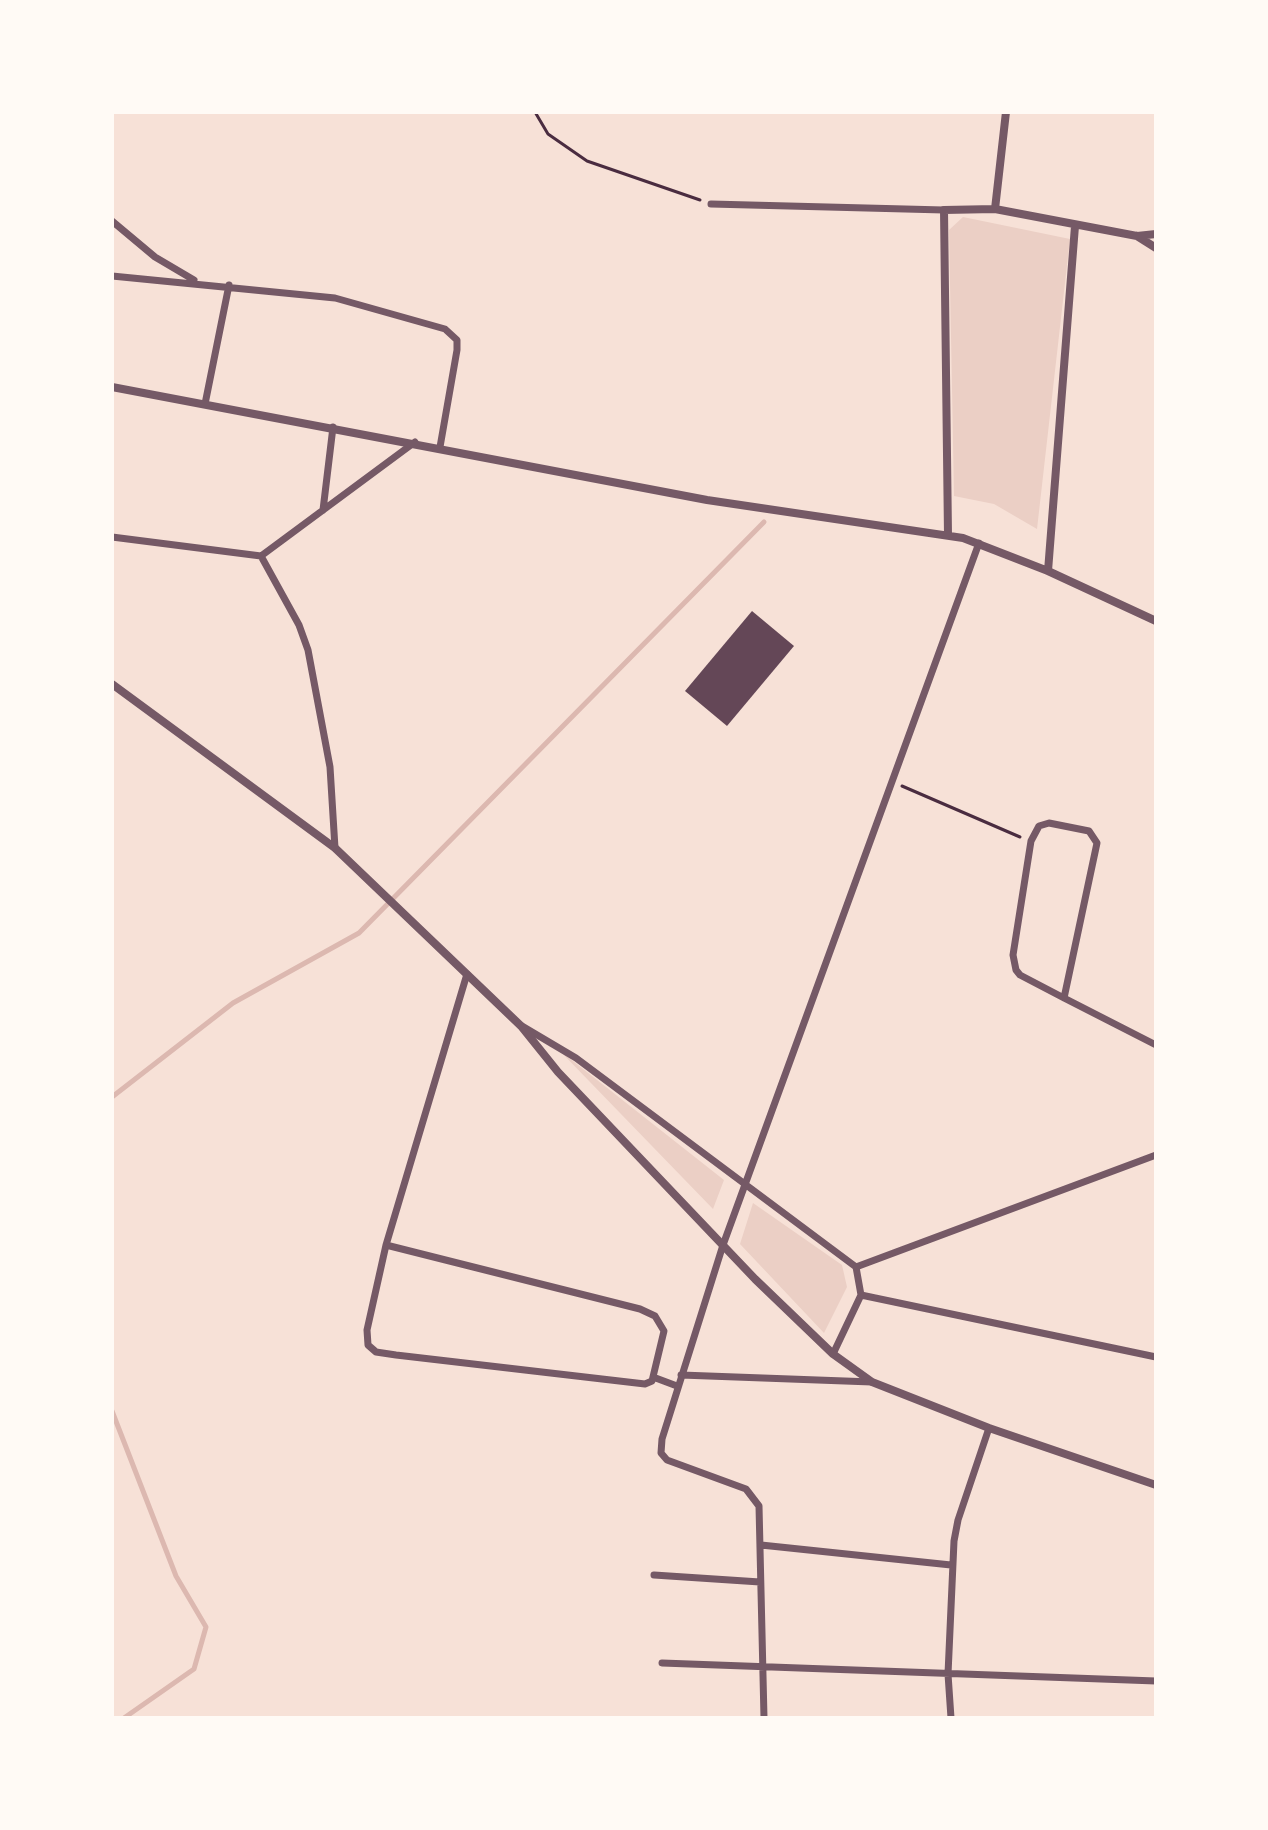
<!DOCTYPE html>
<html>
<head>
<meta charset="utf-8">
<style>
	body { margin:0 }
	#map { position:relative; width:1268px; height:1830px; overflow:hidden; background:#f7e1d7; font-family:"Noto Sans",sans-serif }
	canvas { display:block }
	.frame { position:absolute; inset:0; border:114px solid #fffaf5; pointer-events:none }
</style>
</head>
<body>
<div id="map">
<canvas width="1268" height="1830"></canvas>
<div class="frame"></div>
</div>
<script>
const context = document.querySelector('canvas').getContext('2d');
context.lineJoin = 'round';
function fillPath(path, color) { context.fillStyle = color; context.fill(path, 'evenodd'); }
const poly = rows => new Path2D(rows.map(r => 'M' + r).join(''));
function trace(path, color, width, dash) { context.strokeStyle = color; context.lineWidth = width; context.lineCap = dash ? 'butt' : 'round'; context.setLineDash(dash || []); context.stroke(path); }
fillPath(poly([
	[963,217,1070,239,1037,529,994,504,954,496,949,230],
	[559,1050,724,1180,713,1209],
	[753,1203,842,1265,847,1287,824,1333,740,1244]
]), '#ebcfc5');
trace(poly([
	[112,1097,233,1003,359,933,764,522],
	[112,1411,176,1576,206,1627,194,1669,124,1718]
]), '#dcb8b0', 5);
fillPath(poly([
	[752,611,794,646,727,726,685,691]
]), '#644757');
trace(poly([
	[535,112,548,134,587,161,700,200],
	[902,786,1020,837]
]), '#4a2c40', 3);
trace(poly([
	[711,204,944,210],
	[112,221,155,257,194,280],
	[112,276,335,298,445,329,457,340,457,350,440,447],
	[205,404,229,285],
	[323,510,333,427],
	[112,537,261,556,415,442],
	[261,556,299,625,308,650,330,767,335,848],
	[1064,998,1097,843,1089,831,1049,823,1039,826,1031,841,1013,955,1016,970,1020,975,1064,998,1156,1045],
	[522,1026,576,1058,856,1267,861,1295,833,1354],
	[386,1245,640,1309,655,1316,664,1331,652,1381,645,1384,396,1355,376,1352,368,1345,367,1330,386,1245,467,974],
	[856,1267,1156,1155],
	[861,1295,1156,1357],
	[681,1375,872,1382],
	[653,1377,677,1386],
	[761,1545,951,1565],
	[654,1575,760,1582],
	[662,1663,1156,1681],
	[764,1718,759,1506,746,1489,667,1460,661,1453,662,1439,723,1245,979,543],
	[951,1718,948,1674,954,1541,958,1520,989,1428]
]), '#755966', 7);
trace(poly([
	[995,209,1006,112],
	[1137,236,1156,248],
	[112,387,707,500,963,538,1048,571,1156,621],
	[948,535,944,210,995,209,1137,236,1156,234],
	[1048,571,1075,226],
	[112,684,335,848,521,1026,558,1072,755,1279,833,1354,872,1382,989,1428,1156,1485]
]), '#755966', 8);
</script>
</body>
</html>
